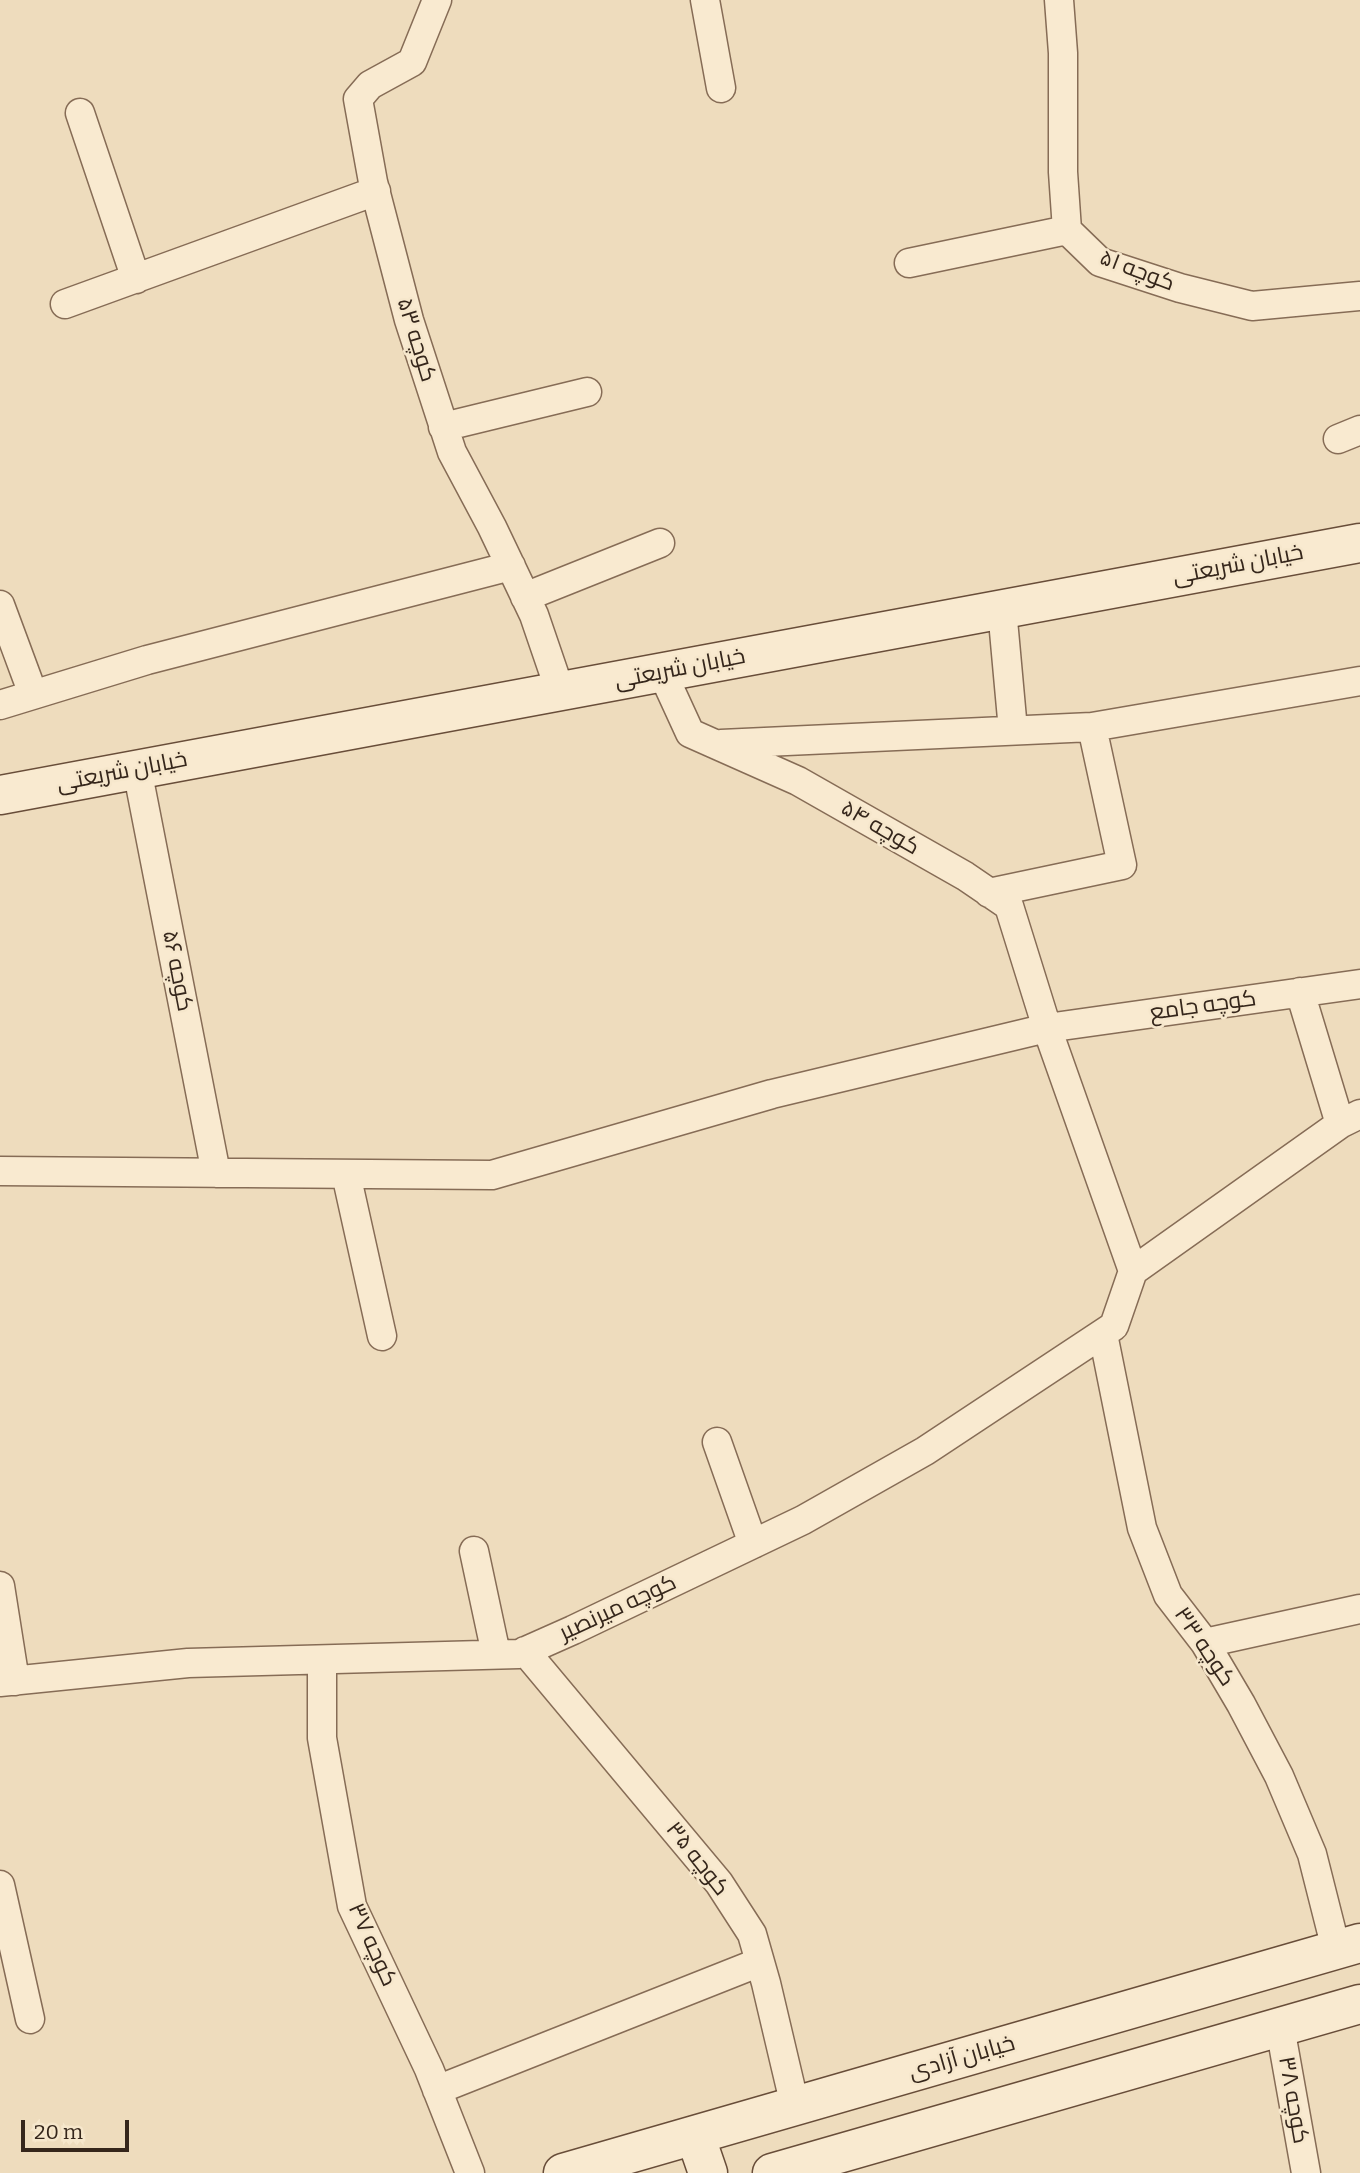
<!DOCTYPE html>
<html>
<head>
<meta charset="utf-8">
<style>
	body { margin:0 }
	#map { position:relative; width:1360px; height:2173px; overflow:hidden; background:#eedcbd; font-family:Bitter,serif }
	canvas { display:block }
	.scale { position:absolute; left:21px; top:2120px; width:108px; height:32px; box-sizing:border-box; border:4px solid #35261b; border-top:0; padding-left:9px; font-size:21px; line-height:24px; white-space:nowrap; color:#35261b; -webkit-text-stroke:5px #f6e7cc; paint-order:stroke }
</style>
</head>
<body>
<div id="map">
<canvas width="1360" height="2173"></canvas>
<div class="scale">20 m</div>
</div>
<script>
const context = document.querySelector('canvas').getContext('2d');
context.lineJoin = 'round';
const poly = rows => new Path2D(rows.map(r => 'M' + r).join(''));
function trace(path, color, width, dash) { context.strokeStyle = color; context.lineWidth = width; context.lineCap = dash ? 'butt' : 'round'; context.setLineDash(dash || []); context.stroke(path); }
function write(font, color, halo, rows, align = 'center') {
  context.font = font + ' Bitter,Cairo,serif'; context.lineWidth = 5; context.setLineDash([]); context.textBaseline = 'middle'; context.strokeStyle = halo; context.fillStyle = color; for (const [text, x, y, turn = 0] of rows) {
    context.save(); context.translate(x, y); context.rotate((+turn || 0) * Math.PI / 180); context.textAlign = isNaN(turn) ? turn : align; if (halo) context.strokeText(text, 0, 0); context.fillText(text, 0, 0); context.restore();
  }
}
const street = poly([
	[437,0,412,62,370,85,358,99,373,182,409,320,452,452,492,527,534,615,560,691],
	[705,0,721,88],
	[1059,0,1063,53,1063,172,1067,230,1100,262,1180,288,1252,306,1360,296],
	[80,113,136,279],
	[909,263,1067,230],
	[65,304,376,191],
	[443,427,587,392],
	[1338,439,1360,430],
	[525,597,660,543],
	[0,605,33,694],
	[1002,609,1013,730],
	[662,672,690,733,798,781,965,876,1009,906,1047,1028,1133,1271,1340,1124,1360,1114],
	[0,705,147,660,511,566],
	[721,744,1092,727,1360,681],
	[137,769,216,1173],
	[989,893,1122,865,1092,727],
	[1300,992,1340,1124],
	[0,1171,492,1175,772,1094,1047,1028,1360,984],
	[346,1174,382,1336],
	[1103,1334,1142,1528,1168,1595,1205,1643,1241,1704,1279,1776,1312,1854,1336,1949],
	[717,1442,753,1544],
	[474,1551,496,1654],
	[0,1586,15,1681],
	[1205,1643,1360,1609],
	[525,1651,719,1883,752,1934,766,1983,795,2106],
	[322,1661,322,1738,352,1906,429,2069,470,2173],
	[0,1682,188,1663,519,1654,573,1630,803,1520,925,1451,1114,1326,1133,1271],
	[0,1885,30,2019],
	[1280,2027,1306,2173],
	[437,2090,760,1962]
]);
const secondary = poly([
	[0,795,1360,543],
	[695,2135,708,2173],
	[563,2173,1360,1943],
	[772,2173,1360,2004]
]);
trace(street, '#866c56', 31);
trace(secondary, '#684d39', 41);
trace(street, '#f9ead0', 28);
trace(secondary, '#f9ead0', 38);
write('23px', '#35261b', '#f6e7cc', [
	["کوچه ۵۱",1137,271,21],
	["کوچه ۵۳",416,340,73],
	["خیابان شریعتی",1238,565,-11],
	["خیابان شریعتی",680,669,-11],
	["خیابان شریعتی",122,772,-11],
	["کوچه ۵۴",880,828,30],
	["کوچه ۵۶",177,971,79],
	["کوچه جامع",1203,1006,-8],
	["کوچه میرنصیر",618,1608,-25],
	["کوچه ۳۳",1204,1647,56],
	["کوچه ۳۵",697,1859,52],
	["کوچه ۳۷",372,1945,66],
	["خیابان آزادی",962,2058,-16],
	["کوچه ۳۸",1293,2100,80]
]);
</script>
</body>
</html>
